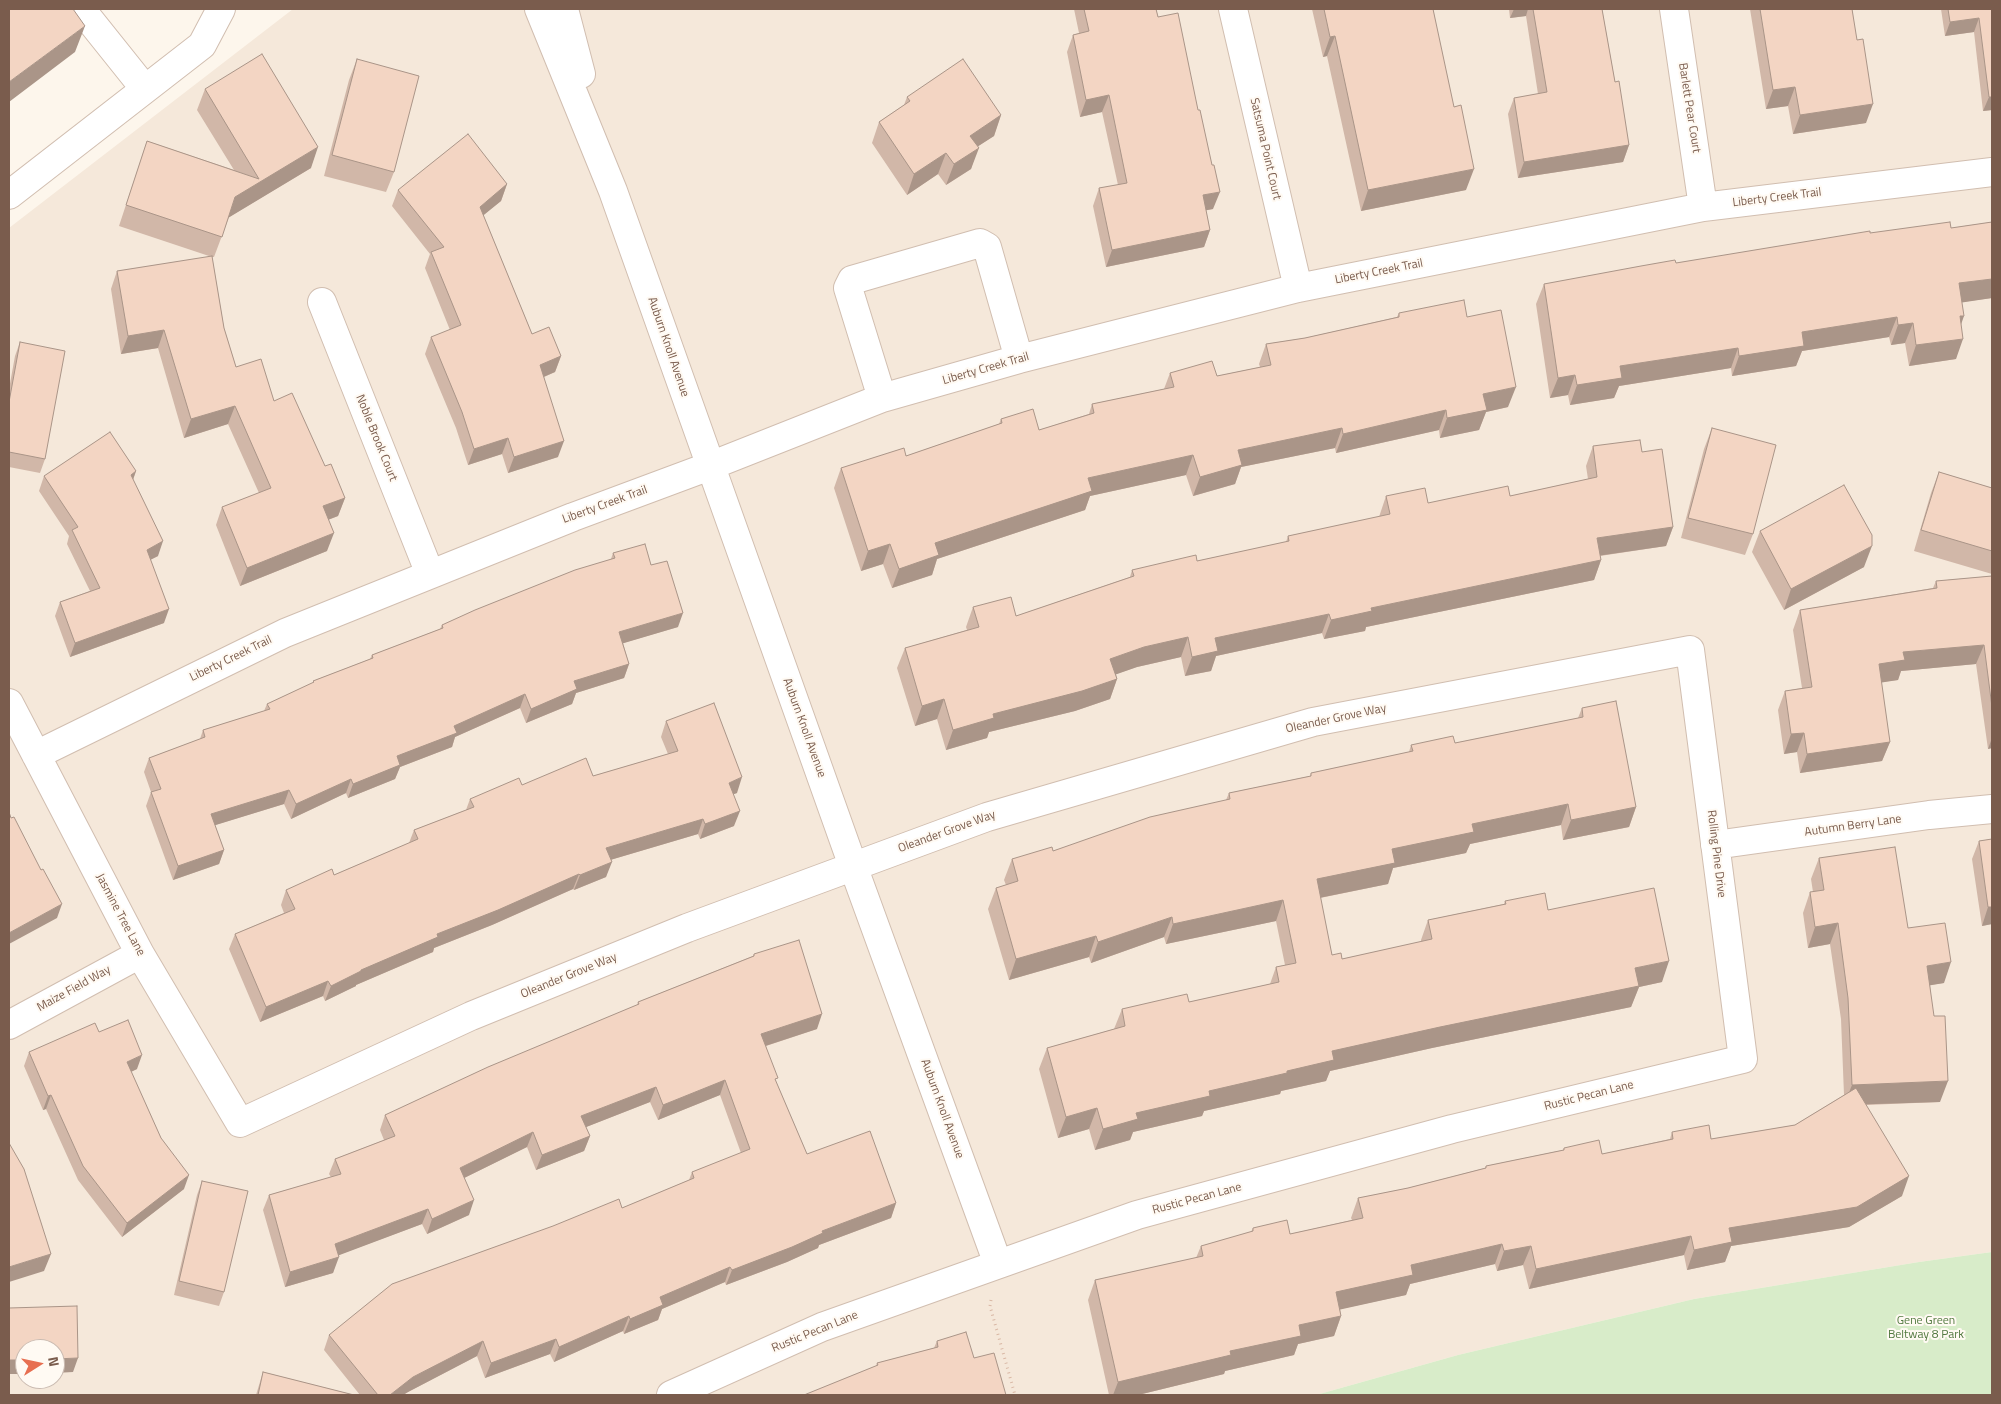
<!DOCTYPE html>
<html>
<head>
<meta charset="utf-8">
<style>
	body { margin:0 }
	#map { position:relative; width:2001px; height:1404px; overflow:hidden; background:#fdf6ec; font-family:"Titillium Web",sans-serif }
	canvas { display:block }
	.frame { position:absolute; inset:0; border:10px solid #7a5c4d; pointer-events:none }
	.north { position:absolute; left:15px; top:1339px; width:50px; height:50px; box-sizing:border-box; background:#fffaf3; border:1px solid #cabbb1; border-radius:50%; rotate:80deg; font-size:14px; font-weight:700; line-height:20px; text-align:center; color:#7a5c4d }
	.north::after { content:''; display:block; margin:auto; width:18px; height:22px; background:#e76f51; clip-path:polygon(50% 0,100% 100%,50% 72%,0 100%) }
</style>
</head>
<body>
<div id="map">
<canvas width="2001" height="1404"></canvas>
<div class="frame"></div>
<div class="north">N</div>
</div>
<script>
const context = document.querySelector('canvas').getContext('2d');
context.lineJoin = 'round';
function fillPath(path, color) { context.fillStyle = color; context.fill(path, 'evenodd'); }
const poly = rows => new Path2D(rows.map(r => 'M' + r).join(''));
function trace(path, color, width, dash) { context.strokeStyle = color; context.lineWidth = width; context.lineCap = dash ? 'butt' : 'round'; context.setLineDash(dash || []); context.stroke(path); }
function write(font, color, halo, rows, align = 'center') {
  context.font = font + ' "Titillium Web",sans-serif'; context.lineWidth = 4; context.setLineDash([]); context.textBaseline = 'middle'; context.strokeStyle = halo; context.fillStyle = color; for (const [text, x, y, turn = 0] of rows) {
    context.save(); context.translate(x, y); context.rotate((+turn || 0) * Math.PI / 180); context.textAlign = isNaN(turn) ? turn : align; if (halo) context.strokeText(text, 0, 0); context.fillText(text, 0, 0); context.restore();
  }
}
fillPath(poly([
	[293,9,1992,9,1992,1252,1919,1262,1694,1299,1458,1355,1316,1395,9,1395,9,228],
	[25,1349,55,1349,55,1379,25,1379]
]), '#f5e8da');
fillPath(poly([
	[1992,1252,1992,1395,1316,1395,1458,1355,1694,1299,1919,1262]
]), '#d8ecc9');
const minor = poly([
	[81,9,145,89],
	[539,9,613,191,853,866,998,1264],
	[564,9,581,74],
	[1233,9,1298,288],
	[1674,9,1703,207],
	[9,195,202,45,221,9],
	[322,302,430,574],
	[882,398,848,288,852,280,980,243,987,247,1019,359],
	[9,703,140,954,240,1123,471,1016,687,928,987,817,1313,722,1690,650,1743,1059,1452,1129,1137,1215,822,1327,671,1395],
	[36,755,285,633,573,517,710,466,882,398,1019,359,1298,288,1703,207,1992,172],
	[1715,845,1929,815,1992,809],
	[9,1025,140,954]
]);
trace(minor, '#d1beb0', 30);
trace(poly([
	[991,1300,990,1306,1015,1395]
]), '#d9b8a5', 3, [1, 4]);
trace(minor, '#fff', 28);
fillPath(poly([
	[1074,9,1156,9,1213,209,1206,210,1210,230,1204,247,1106,267,1093,206,1099,188,1118,185,1102,112,1080,117,1067,52,1073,35,1079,33],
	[1312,9,1433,9,1466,190,1361,211,1327,56,1323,57],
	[1509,9,1602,9,1615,82,1629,145,1623,162,1518,178,1508,114,1514,98,1538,94,1526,16,1510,18],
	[1750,9,1852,9,1866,123,1793,134,1788,106,1766,109],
	[1941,9,1992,9,1992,110,1983,111,1974,32,1945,36],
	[357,59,394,172,386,192,324,176,349,80],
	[205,89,311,168,229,217,214,257,212,257,224,328,236,367,274,401,325,466,345,498,338,516,328,520,327,551,240,586,216,525,222,507,259,493,228,424,184,438,158,348,121,354,111,289,117,271,212,257,119,226,147,141,234,170,197,110],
	[907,97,1001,115,994,136,978,146,971,169,946,185,938,174,907,195,872,143,879,122,904,105],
	[507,184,501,201,483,215,532,334,561,356,555,372,544,377,558,457,508,473,502,454,468,465,456,428,425,354,431,337,450,330,425,268,430,254,392,206,398,190],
	[1992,222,1992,298,1962,302,1961,324,1956,359,1909,366,1905,343,1891,345,1889,337,1802,351,1796,366,1732,376,1731,368,1619,386,1614,398,1570,405,1568,395,1550,398,1536,304,1544,284,1870,233,1951,228],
	[1399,313,1467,317,1508,407,1486,412,1479,430,1440,438,1439,430,1336,453,1335,448,1241,467,1235,484,1193,496,1186,475,1090,496,1085,510,937,559,932,575,892,588,883,564,861,571,834,488,841,468,906,456,999,424,1001,419,1039,430,1089,414,1092,404,1164,389,1170,373,1217,376,1260,367,1259,364,1266,344,1305,338,1397,317],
	[20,342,45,459,40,473,9,467,9,389,15,356],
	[1712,428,1753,534,1745,555,1681,538,1704,449],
	[1593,446,1642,452,1673,527,1666,546,1600,556,1601,560,1594,580,1366,627,1365,631,1324,639,1322,633,1216,656,1211,671,1185,676,1181,657,1137,667,1116,674,1117,679,1110,699,1075,711,989,732,987,738,946,750,937,719,915,726,897,668,905,648,967,630,966,627,973,607,1016,616,1130,577,1132,570,1197,561,1286,542,1288,536,1379,517,1386,496,1428,503,1510,496,1588,479,1586,466],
	[136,471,133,480,158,556,150,560,164,623,70,657,55,616,60,602,90,591,67,544,69,536,39,491,44,476],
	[1939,472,1992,488,1992,574,1914,551,1931,493],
	[1760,531,1864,567,1784,610,1752,552],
	[613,553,651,565,678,627,623,643,629,664,624,678,576,693,572,704,526,723,520,708,455,737,452,747,400,767,395,779,348,798,346,793,291,819,284,804,215,825,224,850,219,864,173,880,146,806,151,792,144,772,149,758,200,739,203,730,264,711,267,704,313,683,313,681,370,659,372,655,440,629,442,625,611,559],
	[1992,576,1992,748,1988,749,1976,664,1901,671,1898,680,1881,682,1890,742,1882,761,1800,773,1797,752,1784,754,1778,710,1785,691,1802,688,1793,630,1800,610,1933,588,1936,581],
	[1582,708,1636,807,1629,827,1563,840,1561,825,1470,844,1466,853,1393,868,1388,884,1320,898,1332,955,1342,959,1421,942,1421,940,1428,920,1504,904,1505,901,1548,910,1662,982,1639,987,1631,1007,1432,1048,1330,1071,1326,1081,1281,1091,1280,1094,1204,1111,1202,1116,1133,1132,1130,1140,1095,1150,1089,1129,1058,1138,1039,1069,1047,1048,1114,1029,1122,1009,1189,1002,1270,984,1276,967,1285,965,1276,921,1166,944,1164,937,1091,963,1089,957,1009,980,988,909,996,888,1006,885,1004,880,1012,859,1053,851,1226,800,1229,793,1310,776,1311,773,1409,752,1411,745,1455,743,1578,718],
	[666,721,737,793,733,794,734,826,700,839,698,834,610,860,606,877,574,890,573,889,492,925,434,948,433,952,356,985,356,986,325,1001,323,996,260,1022,229,949,235,934,284,913,281,905,286,890,334,875,409,843,414,830,466,810,470,799,522,785,593,776,668,754,661,737],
	[1992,839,1992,924,1982,926,1972,859,1979,841],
	[1819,858,1908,928,1944,983,1930,985,1940,1102,1866,1105,1902,1196,1849,1227,1731,1246,1725,1262,1687,1270,1684,1255,1529,1289,1523,1265,1497,1271,1495,1264,1410,1284,1406,1295,1340,1309,1341,1316,1334,1336,1298,1344,1294,1355,1225,1371,1224,1374,1138,1395,1109,1395,1088,1300,1095,1280,1196,1258,1201,1246,1251,1232,1253,1228,1290,1234,1352,1220,1351,1218,1358,1198,1408,1188,1485,1168,1486,1166,1563,1150,1564,1148,1602,1154,1670,1139,1672,1132,1711,1139,1795,1125,1844,1095,1841,1019,1830,944,1808,948,1803,913,1810,892,1813,892,1811,879],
	[754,954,817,1029,766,1046,776,1082,807,1154,896,1203,891,1218,819,1245,818,1248,787,1262,726,1285,725,1282,662,1309,658,1320,624,1334,623,1331,554,1362,550,1354,485,1378,477,1356,408,1392,403,1395,360,1395,324,1350,329,1335,622,1208,689,1180,692,1172,741,1153,720,1095,658,1120,650,1102,586,1127,590,1136,584,1151,536,1170,527,1147,464,1178,469,1215,427,1234,422,1224,338,1255,333,1273,285,1287,263,1210,269,1195,331,1177,329,1174,335,1159,384,1140,380,1130,385,1115,637,1005,638,1002,753,956],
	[99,1032,137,1069,131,1072,184,1189,122,1237,78,1180,46,1109,43,1110,24,1066,29,1052],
	[202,1181,224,1292,219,1306,174,1295,197,1195],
	[937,1341,974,1358,813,1392,876,1366,877,1363,934,1348],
	[263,1372,354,1395,256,1395]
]), '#d1b7a8');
fillPath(poly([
	[1514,9,1528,9,1526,16,1510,18],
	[1979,18,1974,32,1945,36,1950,22],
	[85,26,75,52,9,102,9,82],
	[1335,36,1327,56,1323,57,1330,37],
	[1795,87,1788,106,1766,109,1773,90],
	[1109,95,1102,112,1080,117,1086,100],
	[1989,97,1992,97,1992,110,1983,111],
	[1873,104,1866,123,1793,134,1800,115],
	[1001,115,994,136,963,156,970,136],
	[1629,145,1623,162,1518,178,1524,162],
	[318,147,311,168,228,218,235,197],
	[979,148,971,169,946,185,954,164],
	[946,153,938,174,907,195,914,174],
	[1474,169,1466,190,1361,211,1368,190],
	[507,184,501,201,474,223,480,207],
	[1220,192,1213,209,1197,212,1203,195],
	[1210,230,1204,247,1106,267,1112,250],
	[1992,279,1992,298,1952,304,1959,283],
	[1960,316,1964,316,1957,336],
	[1897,317,1889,337,1802,351,1796,366,1732,376,1739,356,1802,332],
	[1913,323,1905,343,1891,345,1898,325],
	[164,330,158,348,121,354,128,336],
	[1963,339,1956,359,1909,366,1916,345],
	[1738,348,1731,368,1619,386,1614,398,1570,405,1577,385,1620,366],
	[561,356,555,372,534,381,540,365],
	[1575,375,1568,395,1550,398,1558,378],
	[1516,387,1508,407,1486,412,1479,430,1440,438,1447,418,1483,394],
	[235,406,228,424,184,438,191,419],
	[1446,410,1439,430,1336,453,1343,434],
	[1342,428,1335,448,1241,467,1235,484,1193,496,1200,477,1238,450],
	[508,438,502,454,468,465,474,449],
	[564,441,558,457,508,473,514,457],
	[1193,455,1186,475,1090,496,1085,510,937,559,932,575,892,588,899,569,935,543,1088,478],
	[136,471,131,485,131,475],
	[345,498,338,516,317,524,323,506],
	[1673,527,1666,546,1590,557,1597,538],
	[334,533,327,551,240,586,247,568],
	[163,541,158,556,142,564,147,550],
	[890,544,883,564,861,571,868,551],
	[1872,546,1864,567,1784,610,1791,589],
	[1601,560,1594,580,1366,627,1365,631,1324,639,1331,620,1371,608],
	[169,609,164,623,70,657,75,643],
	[683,613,678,627,614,646,619,632],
	[1329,614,1322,633,1216,656,1211,671,1185,676,1192,657,1215,638],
	[1188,637,1181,657,1137,667,1103,679,1110,659,1144,647],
	[1984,645,1976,664,1901,671,1898,680,1872,684,1879,664,1903,652],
	[629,664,624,678,576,693,572,704,526,723,531,709,574,681],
	[1117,679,1110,699,1075,711,989,732,987,738,946,750,953,730,993,714],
	[525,694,520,708,455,737,452,747,400,767,395,779,348,798,353,784,397,756,454,726],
	[944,699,937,719,915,726,922,706],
	[1804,733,1797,752,1784,754,1791,734],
	[1992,738,1992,748,1988,749],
	[1890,742,1882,761,1800,773,1807,754],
	[742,777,737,793,723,798,729,783],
	[351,779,346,793,291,819,296,804],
	[289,790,284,804,206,828,211,814],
	[1568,804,1561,825,1470,844,1466,853,1393,868,1388,884,1309,900,1317,879,1392,849,1472,824],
	[1636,807,1629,827,1563,840,1571,820],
	[740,811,734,826,700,839,705,824],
	[703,819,698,834,600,863,606,848],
	[224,850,219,864,173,880,178,866],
	[612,862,606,877,574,890,580,875],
	[579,874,573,889,492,925,434,948,433,952,356,985,356,986,325,1001,331,986,361,970,437,934],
	[1283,900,1276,921,1166,944,1173,924],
	[62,904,57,918,9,944,9,933],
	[1988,907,1992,907,1992,924,1982,926],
	[1172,917,1164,937,1091,963,1098,942],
	[1838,923,1830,944,1808,948,1815,927],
	[1096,936,1089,957,1009,980,1016,959],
	[1669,961,1662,982,1639,987,1631,1007,1432,1048,1330,1071,1326,1081,1281,1091,1280,1094,1204,1111,1202,1116,1133,1132,1130,1140,1095,1150,1103,1129,1136,1113,1209,1091,1287,1071,1332,1051,1635,968],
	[1951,962,1944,983,1920,987,1927,966],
	[328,981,323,996,260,1022,266,1007],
	[822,1014,817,1029,756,1049,761,1034],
	[142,1055,137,1069,122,1076,127,1062],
	[725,1080,720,1095,658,1120,663,1105],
	[1948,1081,1940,1102,1844,1105,1852,1085],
	[656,1087,650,1102,576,1131,581,1116],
	[51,1095,46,1109,43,1110,48,1096],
	[1097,1108,1089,1129,1058,1138,1066,1117],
	[533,1132,527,1147,454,1183,460,1168],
	[590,1136,584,1151,536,1170,542,1155],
	[189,1175,184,1189,122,1237,127,1223],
	[1909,1176,1902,1196,1849,1227,1731,1246,1725,1262,1687,1270,1694,1250,1729,1228],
	[474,1200,469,1215,427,1234,432,1219],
	[896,1203,891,1218,819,1245,818,1248,787,1262,726,1285,732,1270,822,1231],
	[428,1209,422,1224,329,1259,335,1244],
	[1691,1236,1684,1255,1529,1289,1536,1269],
	[1502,1244,1495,1264,1410,1284,1406,1295,1329,1312,1336,1292,1411,1265],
	[1531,1246,1523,1265,1497,1271,1504,1251],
	[51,1254,44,1271,9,1282,9,1267],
	[339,1257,333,1273,285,1287,290,1272],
	[730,1267,725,1282,662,1309,658,1320,624,1334,630,1319,660,1297],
	[629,1316,623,1331,554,1362,559,1347],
	[1341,1316,1334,1336,1298,1344,1294,1355,1225,1371,1224,1374,1138,1395,1113,1395,1118,1382,1230,1351,1299,1325],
	[556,1339,550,1354,485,1378,491,1363],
	[483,1341,477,1356,408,1392,403,1395,390,1395,413,1377],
	[78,1358,73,1372,55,1373,55,1359],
	[9,1360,25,1360,25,1374,9,1374]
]), '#aa9588');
const building = poly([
	[9,9,73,9,85,26,9,82,9,9],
	[1084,9,1156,9,1158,17,1178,13,1198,110,1200,110,1212,165,1214,165,1220,192,1203,195,1210,230,1112,250,1099,188,1127,183,1109,95,1086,100,1073,35,1089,31,1084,9],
	[1324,9,1433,9,1454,107,1461,105,1474,169,1368,190,1335,36,1330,37,1324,9],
	[1533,9,1602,9,1615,82,1619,81,1629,145,1524,162,1514,98,1547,92,1533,9],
	[1760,9,1852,9,1857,40,1863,39,1873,104,1800,115,1795,87,1773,90,1760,9],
	[1948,9,1992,9,1992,97,1989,97,1979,18,1950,22,1948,9],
	[262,54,318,147,235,197,222,237,126,205,147,141,259,179,205,89,262,54],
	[357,59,419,76,394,172,332,155,357,59],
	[963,59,1001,115,970,136,979,148,954,164,946,153,914,174,879,122,910,101,907,97,963,59],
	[468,134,507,184,480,207,532,334,549,327,561,356,540,365,564,441,514,457,508,438,474,449,462,412,431,337,461,325,431,252,444,247,398,190,468,134],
	[1950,222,1951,228,1992,222,1992,279,1959,283,1964,316,1960,316,1963,339,1916,345,1913,323,1898,325,1897,317,1802,332,1804,346,1739,356,1738,348,1620,366,1622,378,1577,385,1575,375,1558,378,1544,284,1641,266,1675,260,1676,263,1870,231,1870,233,1950,222],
	[212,256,224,328,236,367,261,359,274,401,292,393,325,466,331,464,345,498,323,506,334,533,247,568,222,507,271,488,235,406,191,419,164,330,128,336,117,271,212,256],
	[1464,300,1467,317,1501,310,1516,387,1483,394,1487,410,1447,418,1446,410,1343,434,1342,428,1238,450,1242,465,1200,477,1193,455,1088,478,1092,491,935,543,939,555,899,569,890,544,868,551,841,468,904,448,906,456,1002,423,1001,419,1033,409,1039,430,1094,413,1092,404,1174,387,1170,373,1212,361,1217,376,1271,365,1266,344,1305,338,1399,317,1399,313,1464,300],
	[20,342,65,351,45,459,9,452,9,402,20,342],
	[1712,428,1776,445,1753,534,1688,518,1712,428],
	[110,432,136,471,131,475,163,541,147,550,169,609,75,643,60,602,100,588,72,530,78,527,44,476,110,432],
	[1640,440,1642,452,1662,449,1673,527,1597,538,1601,560,1371,608,1372,611,1331,620,1329,614,1215,638,1218,651,1192,657,1188,637,1144,647,1110,659,1117,679,1082,691,993,714,994,718,953,730,944,699,922,706,905,648,979,627,973,607,1011,597,1016,616,1134,576,1132,570,1196,555,1197,561,1289,541,1288,536,1390,514,1386,496,1425,488,1428,503,1508,486,1510,496,1597,477,1593,446,1640,440],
	[1939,472,1992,488,1992,551,1921,530,1939,472],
	[1844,485,1872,535,1872,546,1791,589,1760,531,1844,485],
	[645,544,651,565,667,561,683,613,619,632,629,664,574,681,577,689,531,709,525,694,454,726,457,733,397,756,400,765,353,784,351,779,296,804,289,790,211,814,224,850,178,866,151,792,161,789,149,758,205,737,203,730,270,709,267,704,314,682,313,681,373,658,372,655,443,628,442,625,475,610,575,570,615,558,613,553,645,544],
	[1992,576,1992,707,1984,645,1903,652,1905,660,1879,664,1890,742,1807,754,1804,733,1791,734,1785,691,1812,687,1800,610,1937,588,1936,581,1992,576],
	[1616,701,1636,807,1571,820,1568,804,1472,824,1474,832,1392,849,1395,863,1317,879,1332,955,1341,953,1342,959,1432,939,1428,920,1506,904,1505,901,1545,893,1548,910,1654,888,1669,961,1635,968,1639,986,1440,1027,1332,1051,1334,1060,1287,1071,1287,1073,1209,1091,1210,1096,1136,1113,1138,1119,1103,1129,1097,1108,1066,1117,1047,1048,1125,1026,1122,1009,1187,994,1189,1002,1279,982,1276,967,1296,963,1283,900,1173,924,1172,917,1098,942,1096,936,1016,959,996,888,1018,881,1012,859,1052,847,1053,851,1150,817,1230,799,1229,793,1311,776,1311,773,1413,751,1411,745,1453,736,1455,743,1583,717,1582,708,1616,701],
	[714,703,742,777,729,783,740,811,705,824,703,819,606,848,612,862,580,875,579,874,498,910,437,934,438,937,361,970,361,971,331,986,328,981,266,1007,235,934,295,909,286,890,332,869,334,875,418,839,414,830,474,807,470,799,519,778,522,785,586,758,593,776,678,751,666,721,714,703],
	[9,812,11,818,14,817,41,870,43,869,62,904,9,933,9,812],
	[1992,839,1992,907,1988,907,1979,841,1992,839],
	[1895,847,1908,928,1945,923,1951,962,1927,966,1934,1016,1945,1016,1948,1081,1852,1085,1848,998,1838,923,1815,927,1810,892,1824,890,1819,858,1895,847],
	[799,940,822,1014,761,1034,778,1078,775,1079,807,1154,870,1131,896,1203,822,1231,823,1233,792,1247,732,1270,730,1267,660,1297,663,1305,630,1319,629,1316,559,1347,556,1339,491,1363,483,1341,413,1377,390,1395,378,1395,329,1335,392,1284,553,1226,619,1199,622,1208,694,1178,692,1172,750,1149,725,1080,663,1105,656,1087,581,1116,590,1136,542,1155,533,1132,460,1168,474,1200,432,1219,428,1209,335,1244,339,1257,290,1272,269,1195,341,1174,335,1159,395,1136,385,1115,488,1067,639,1004,638,1002,754,956,754,954,799,940],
	[128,1020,142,1055,127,1062,161,1138,189,1175,127,1223,83,1166,51,1095,48,1096,29,1052,95,1023,99,1032,128,1020],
	[1856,1088,1909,1176,1857,1207,1729,1228,1732,1242,1694,1250,1691,1236,1536,1269,1531,1246,1504,1251,1502,1244,1411,1265,1413,1275,1336,1292,1341,1316,1299,1325,1301,1336,1230,1351,1231,1355,1118,1382,1095,1280,1203,1256,1201,1246,1253,1231,1253,1228,1287,1220,1290,1234,1363,1218,1358,1198,1408,1188,1486,1168,1486,1166,1564,1150,1564,1148,1599,1140,1602,1154,1673,1139,1672,1132,1709,1125,1711,1139,1795,1125,1856,1088],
	[9,1143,24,1169,51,1254,9,1267,9,1143],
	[202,1181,248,1191,224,1292,179,1281,202,1181],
	[77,1306,78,1358,55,1359,55,1349,25,1349,25,1360,9,1360,9,1308,77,1306],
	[966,1332,974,1358,994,1353,1006,1395,804,1395,878,1365,877,1363,938,1347,937,1341,966,1332],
	[263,1372,354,1395,258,1395,263,1372]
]);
fillPath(building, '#f3d5c3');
trace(building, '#aa9588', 1);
write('12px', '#7a5c4d', '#fffaf3', [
	["Barlett Pear Court",1689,108,81],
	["Satsuma Point Court",1265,149,77],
	["Liberty Creek Trail",1777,198,-7],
	["Liberty Creek Trail",1379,272,-11],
	["Auburn Knoll Avenue",668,347,71],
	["Liberty Creek Trail",986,369,-16],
	["Noble Brook Court",376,438,68],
	["Liberty Creek Trail",605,505,-20],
	["Liberty Creek Trail",231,659,-26],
	["Oleander Grove Way",1336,719,-12],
	["Auburn Knoll Avenue",804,728,70],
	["Autumn Berry Lane",1853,826,-8],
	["Oleander Grove Way",947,832,-20],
	["Rolling Pine Drive",1716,854,83],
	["Jasmine Tree Lane",120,915,62],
	["Oleander Grove Way",569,976,-22],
	["Maize Field Way",74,989,-29],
	["Rustic Pecan Lane",1589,1096,-14],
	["Auburn Knoll Avenue",942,1109,70],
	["Rustic Pecan Lane",1197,1199,-15],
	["Rustic Pecan Lane",815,1332,-22]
]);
write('12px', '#537a41', '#fffaf3', [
	["Gene Green",1926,1321],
	["Beltway 8 Park",1926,1335]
]);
</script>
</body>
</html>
